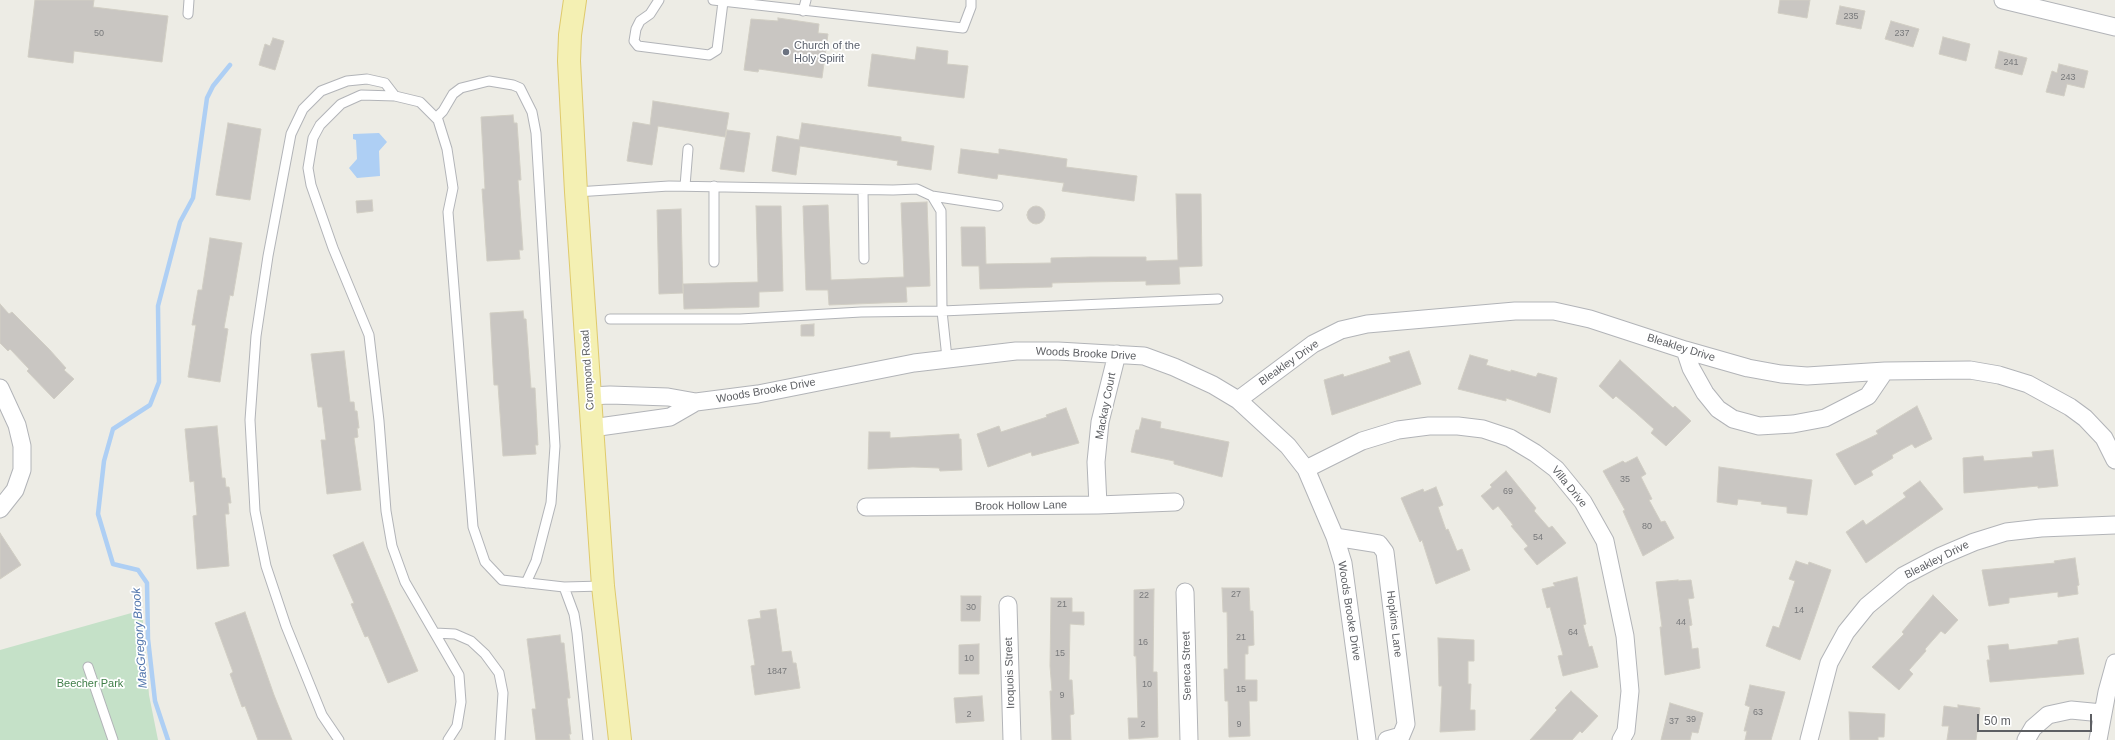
<!DOCTYPE html>
<html>
<head>
<meta charset="utf-8">
<style>
	body { margin:0 }
	#map { position:relative; width:2115px; height:740px; overflow:hidden; background:#edece5; font-family:Helvetica,sans-serif }
	canvas { display:block }
	.scale { position:absolute; left:1977px; top:714px; width:115px; height:18px; box-sizing:border-box; border:2px solid #5d5f63; border-top:0; padding-left:5px; font-size:12px; line-height:14px; white-space:nowrap; color:#5d5f63; -webkit-text-stroke:3px #fff; paint-order:stroke }
</style>
</head>
<body>
<div id="map">
<canvas width="2115" height="740"></canvas>
<div class="scale">50 m</div>
</div>
<script>
const context = document.querySelector('canvas').getContext('2d');
context.lineJoin = 'round';
function fillPath(path, color) { context.fillStyle = color; context.fill(path, 'evenodd'); }
const poly = rows => new Path2D(rows.map(r => 'M' + r).join(''));
function trace(path, color, width, dash) { context.strokeStyle = color; context.lineWidth = width; context.lineCap = dash ? 'butt' : 'round'; context.setLineDash(dash || []); context.stroke(path); }
function write(font, color, halo, rows, align = 'center') {
  context.font = font + ' Helvetica,sans-serif'; context.lineWidth = 3.5; context.setLineDash([]); context.textBaseline = 'middle'; context.strokeStyle = halo; context.fillStyle = color; for (const [text, x, y, turn = 0] of rows) {
    context.save(); context.translate(x, y); context.rotate((+turn || 0) * Math.PI / 180); context.textAlign = isNaN(turn) ? turn : align; if (halo) context.strokeText(text, 0, 0); context.fillText(text, 0, 0); context.restore();
  }
}
fillPath(poly([
	[142,610,149,695,158,740,0,740,0,650]
]), '#c5e1c8');
fillPath(poly([
	[379,133,387,142,379,151,380,176,357,178,349,168,357,159,356,140,353,139,353,134]
]), '#aecff4');
trace(poly([
	[168,740,155,701,148,639,147,583,138,570,113,564,98,514,104,461,113,429,150,405,159,382,158,306,180,222,193,198,207,98,213,86,230,65]
]), '#aecff4', 4.5);
const building = poly([
	[35,0,94,0,93,7,168,16,162,62,74,51,73,63,28,57,35,0],
	[1780,0,1810,0,1807,18,1778,13,1780,0],
	[1840,6,1865,11,1861,29,1836,24,1840,6],
	[778,18,819,24,818,33,828,34,822,78,759,69,758,72,744,70,751,19,778,21,778,18],
	[1891,21,1919,29,1913,47,1885,39,1891,21],
	[1943,37,1970,44,1966,61,1939,54,1943,37],
	[273,38,284,41,275,70,259,65,265,44,270,46,273,38],
	[917,47,948,51,947,64,968,66,964,98,868,86,872,54,915,60,917,47],
	[1999,51,2027,58,2022,75,1995,68,1999,51],
	[2059,64,2088,71,2084,88,2067,84,2064,96,2046,92,2052,71,2057,73,2059,64],
	[653,101,729,113,725,137,658,126,652,165,627,161,633,122,650,125,653,101],
	[513,115,514,123,517,123,521,180,518,180,523,250,519,250,520,259,487,261,482,189,485,189,481,117,513,115],
	[228,123,261,129,250,200,216,195,228,123],
	[802,123,901,137,901,141,934,146,931,170,897,165,898,161,800,146,796,175,772,171,777,136,799,140,802,123],
	[727,130,750,133,744,172,720,169,727,130],
	[961,149,999,154,999,149,1067,159,1066,167,1137,176,1134,201,1062,191,1064,183,998,174,997,179,958,173,961,149],
	[1176,194,1201,194,1202,266,1179,267,1180,284,1146,285,1146,281,1090,282,1052,283,1052,287,980,289,979,266,962,266,961,227,985,227,986,264,1051,263,1051,258,1090,257,1146,257,1146,261,1178,260,1176,194],
	[372,200,373,211,357,213,356,201,372,200],
	[927,202,930,286,906,287,907,302,829,305,828,290,806,290,803,206,828,205,831,280,904,277,901,203,927,202],
	[756,206,781,206,783,291,759,292,759,307,684,309,683,284,758,282,756,206],
	'1027 215a9 9 0 1 1 18 0a9 9 0 1 1-18 0Z',
	[681,209,683,293,659,294,657,210,681,209],
	[210,238,242,243,233,296,230,295,224,328,228,329,220,382,188,377,196,325,192,325,198,290,202,290,210,238],
	[0,304,9,314,12,312,49,349,66,368,64,370,74,379,54,399,27,371,29,369,10,349,8,351,0,343,0,304],
	[523,311,524,319,526,319,531,388,535,388,538,445,535,445,536,454,503,456,498,385,494,385,490,313,523,311],
	[814,324,814,336,801,336,801,325,814,324],
	[344,351,350,402,354,402,355,411,357,411,359,428,357,428,358,437,354,438,361,490,327,494,321,440,326,440,322,407,318,407,311,354,344,351],
	[1409,351,1421,384,1332,415,1324,380,1343,374,1344,377,1391,362,1389,357,1409,351],
	[1470,355,1488,360,1486,365,1511,372,1511,370,1536,377,1538,373,1557,378,1550,413,1506,398,1506,401,1458,389,1470,355],
	[1620,360,1673,408,1675,406,1691,421,1666,446,1651,433,1654,429,1636,413,1616,396,1613,399,1599,386,1620,360],
	[1917,406,1932,439,1915,448,1912,444,1892,455,1893,458,1871,471,1873,475,1855,485,1836,454,1878,434,1876,431,1917,406],
	[1066,408,1079,443,1032,456,1031,452,988,467,977,434,999,426,1001,432,1047,417,1046,415,1066,408],
	[1142,418,1161,422,1160,428,1229,442,1222,477,1174,464,1174,461,1131,452,1136,430,1139,430,1142,418],
	[217,426,222,478,225,478,226,487,229,487,231,503,228,503,229,514,225,514,229,566,197,569,193,516,197,515,194,481,190,482,185,429,217,426],
	[869,432,890,432,890,438,959,434,959,439,961,439,962,470,940,471,939,468,913,467,868,469,869,432],
	[2053,450,2058,486,2038,488,2038,486,1964,493,1963,458,1983,456,1984,461,2033,457,2032,452,2053,450],
	[1637,457,1646,474,1641,477,1652,499,1649,500,1661,522,1665,521,1674,538,1643,556,1623,511,1625,510,1603,471,1623,461,1625,463,1637,457],
	[1719,467,1812,480,1807,515,1787,513,1787,507,1761,504,1762,502,1738,499,1737,505,1717,502,1719,467],
	[1506,471,1536,508,1534,511,1549,528,1552,526,1566,543,1537,565,1524,549,1528,546,1511,526,1513,525,1498,506,1493,510,1481,496,1492,487,1490,485,1506,471],
	[1920,481,1943,509,1866,563,1846,532,1863,520,1866,525,1906,497,1903,493,1920,481],
	[1436,487,1443,505,1438,507,1446,530,1448,529,1457,551,1462,549,1470,570,1436,584,1422,540,1420,542,1401,498,1423,489,1424,492,1436,487],
	[0,533,21,565,0,579,0,533],
	[363,542,418,671,388,683,368,636,365,637,351,604,354,603,333,555,363,542],
	[2075,558,2079,585,2077,586,2078,594,2058,597,2058,592,2009,598,2009,603,1989,606,1982,570,2055,563,2054,561,2075,558],
	[1796,561,1808,565,1809,562,1831,570,1800,660,1766,646,1773,626,1779,628,1795,581,1789,579,1796,561],
	[1577,577,1586,624,1583,625,1589,647,1592,646,1598,667,1563,676,1558,656,1563,655,1550,607,1547,608,1542,589,1555,586,1553,583,1577,577],
	[1678,580,1678,581,1691,580,1694,598,1688,599,1692,625,1689,626,1692,649,1698,648,1700,668,1665,675,1660,627,1662,627,1656,582,1678,580],
	[1222,588,1249,588,1250,611,1253,611,1254,645,1248,646,1248,654,1245,654,1245,680,1257,680,1257,701,1249,701,1250,736,1229,737,1228,701,1225,701,1224,669,1228,669,1227,612,1223,612,1222,588],
	[1154,589,1153,672,1157,672,1158,737,1129,739,1128,718,1138,718,1136,656,1134,656,1134,590,1154,589],
	[1933,595,1958,620,1945,634,1941,631,1925,649,1926,651,1909,670,1913,674,1899,690,1872,667,1904,634,1902,632,1933,595],
	[961,596,981,596,980,621,961,621,961,596],
	[1051,598,1072,598,1072,612,1084,612,1084,625,1070,624,1069,680,1072,680,1074,714,1070,715,1071,740,1052,740,1050,691,1052,691,1050,666,1051,598],
	[776,609,782,652,791,651,793,663,796,663,800,688,755,695,751,666,755,665,748,620,761,618,760,611,776,609],
	[245,612,274,695,292,740,258,740,245,706,242,707,230,674,233,672,215,623,245,612],
	[560,635,561,643,564,643,566,663,570,698,567,698,571,734,569,734,570,740,536,740,532,709,536,709,527,639,560,635],
	[1438,638,1474,640,1474,661,1468,661,1468,684,1471,684,1470,710,1475,710,1475,730,1440,732,1442,686,1439,686,1438,638],
	[2078,638,2084,674,1990,682,1987,660,1990,660,1988,646,2008,644,2009,650,2058,644,2058,641,2078,638],
	[979,644,979,674,959,674,959,645,979,644],
	[1750,685,1785,692,1771,740,1745,740,1747,731,1744,731,1750,707,1745,705,1750,685],
	[1571,691,1598,716,1582,733,1580,731,1572,740,1530,740,1557,710,1555,708,1571,691],
	[982,696,984,721,956,723,954,698,982,696],
	[1670,703,1703,713,1698,733,1692,732,1690,740,1661,740,1670,703],
	[1958,705,1980,708,1976,740,1947,740,1949,726,1942,726,1944,706,1958,708,1958,705],
	[1849,712,1885,714,1884,737,1878,737,1878,740,1850,740,1849,712]
]);
fillPath(building, '#c9c6c2');
trace(building, '#d1cec4', 1);
const service = poly([
	[659,0,650,14,640,21,636,29,634,41,638,46,709,55,717,50,723,2],
	[713,0,963,28,971,7,971,0],
	[803,11,806,0],
	[188,14,189,0],
	[436,118,443,111,453,94,461,88,489,81,513,85,520,88,532,112,536,133,555,446,551,503,536,561,526,583],
	[685,186,688,149],
	[714,186,714,262],
	[863,190,864,259],
	[576,192,669,186,893,190,917,189,932,196,941,211,942,311,947,358],
	[932,196,998,206],
	[610,319,740,319,861,312,942,311,1218,299],
	[564,587,574,614,577,633,588,740],
	[435,633,455,634,471,641,485,654,499,673,503,693,500,740],
	[88,667,113,740],
	[339,740,322,715,286,626,266,566,255,511,250,420,256,336,268,256,291,134,303,109,321,91,347,81,367,79,385,83,395,96],
	[448,740,457,726,461,702,459,675,405,582,392,546,386,511,379,421,369,335,333,248,311,185,308,168,313,138,320,125,341,104,361,95,395,96,420,102,438,120,447,149,453,188,448,212,473,527,485,562,502,580,564,587,603,586]
]);
const minor = poly([
	[2003,0,2115,27],
	[1685,350,1691,368,1705,393,1718,409,1733,419,1759,426,1793,424,1825,418,1868,396,1885,371],
	[0,388,17,425,22,446,22,470,15,490,0,509],
	[590,396,610,395,668,397,696,402,758,394,914,363,1016,351,1058,351,1144,356,1174,367,1213,385,1238,400,1288,446,1306,469,1335,537,1343,563,1367,740],
	[1238,400,1313,344,1341,330,1367,324,1515,311,1554,311,1590,319,1685,350,1748,368,1781,374,1807,376,1885,371,1970,370,1999,375,2028,384,2070,407,2085,418,2104,438,2115,460],
	[592,428,670,417,696,402],
	[1306,469,1362,441,1398,430,1429,426,1458,426,1483,429,1510,438,1535,453,1556,469,1583,502,1605,541,1625,636,1630,691,1626,731,1621,740],
	[1098,505,1096,462,1100,422,1117,354],
	[866,507,1098,505,1175,502],
	[1335,537,1379,544,1385,552,1406,724,1401,736,1387,740],
	[1185,592,1189,740],
	[1008,605,1012,740],
	[1809,740,1829,663,1846,632,1867,606,1903,576,1941,556,1974,542,2006,532,2041,528,2115,525],
	[2026,740,2033,728,2048,715,2071,710,2102,713],
	[2098,740,2107,692,2115,663]
]);
const primary = poly([
	[575,0,570,35,569,61,576,192,603,586,620,740]
]);
trace(service, '#b2b4b8', 11);
trace(minor, '#b2b4b8', 19);
trace(primary, '#dfca6c', 24);
trace(service, '#fff', 9);
trace(minor, '#fff', 17);
trace(primary, '#f4f0b3', 22);
for (const [x, y, r, color] of [
	[786,52,4,"#6b7280"]
]) { const dot = new Path2D(); dot.arc(x, y, r, 0, 2 * Math.PI); context.fillStyle = color; context.fill(dot); trace(dot, '#fff', 1.5); }
write('9px', '#78797b', null, [
	["235",1851,17],
	["50",99,34],
	["237",1902,34],
	["241",2011,63],
	["243",2068,78],
	["35",1625,480],
	["69",1508,492],
	["80",1647,527],
	["54",1538,538],
	["27",1236,595],
	["22",1144,596],
	["21",1062,605],
	["30",971,608],
	["14",1799,611],
	["44",1681,623],
	["64",1573,633],
	["21",1241,638],
	["16",1143,643],
	["15",1060,654],
	["10",969,659],
	["1847",777,672],
	["10",1147,685],
	["15",1241,690],
	["9",1062,696],
	["63",1758,713],
	["2",969,715],
	["39",1691,720],
	["37",1674,722],
	["2",1143,725],
	["9",1239,725]
]);
write('11px', '#5b616d', '#fff', [
	["Church of the",794,46],
	["Holy Spirit",794,59]
], 'left');
write('11px', '#5d5f63', '#fff', [
	["Bleakley Drive",1681,348,17],
	["Woods Brooke Drive",1086,354,3],
	["Bleakley Drive",1289,363,-35],
	["Crompond Road",588,370,-94],
	["Woods Brooke Drive",766,391,-10],
	["Mackay Court",1106,406,-79],
	["Villa Drive",1569,487,51],
	["Brook Hollow Lane",1021,506,-1],
	["Bleakley Drive",1937,560,-27],
	["Woods Brooke Drive",1349,611,81],
	["Hopkins Lane",1394,624,83],
	["Seneca Street",1187,666,-91],
	["Iroquois Street",1010,673,-92]
]);
write('11px', '#407f49', '#fff', [
	["Beecher Park",90,684]
]);
write('italic 12px', '#5175ac', '#fff', [
	["MacGregory Brook",140,638,-94]
]);
</script>
</body>
</html>
